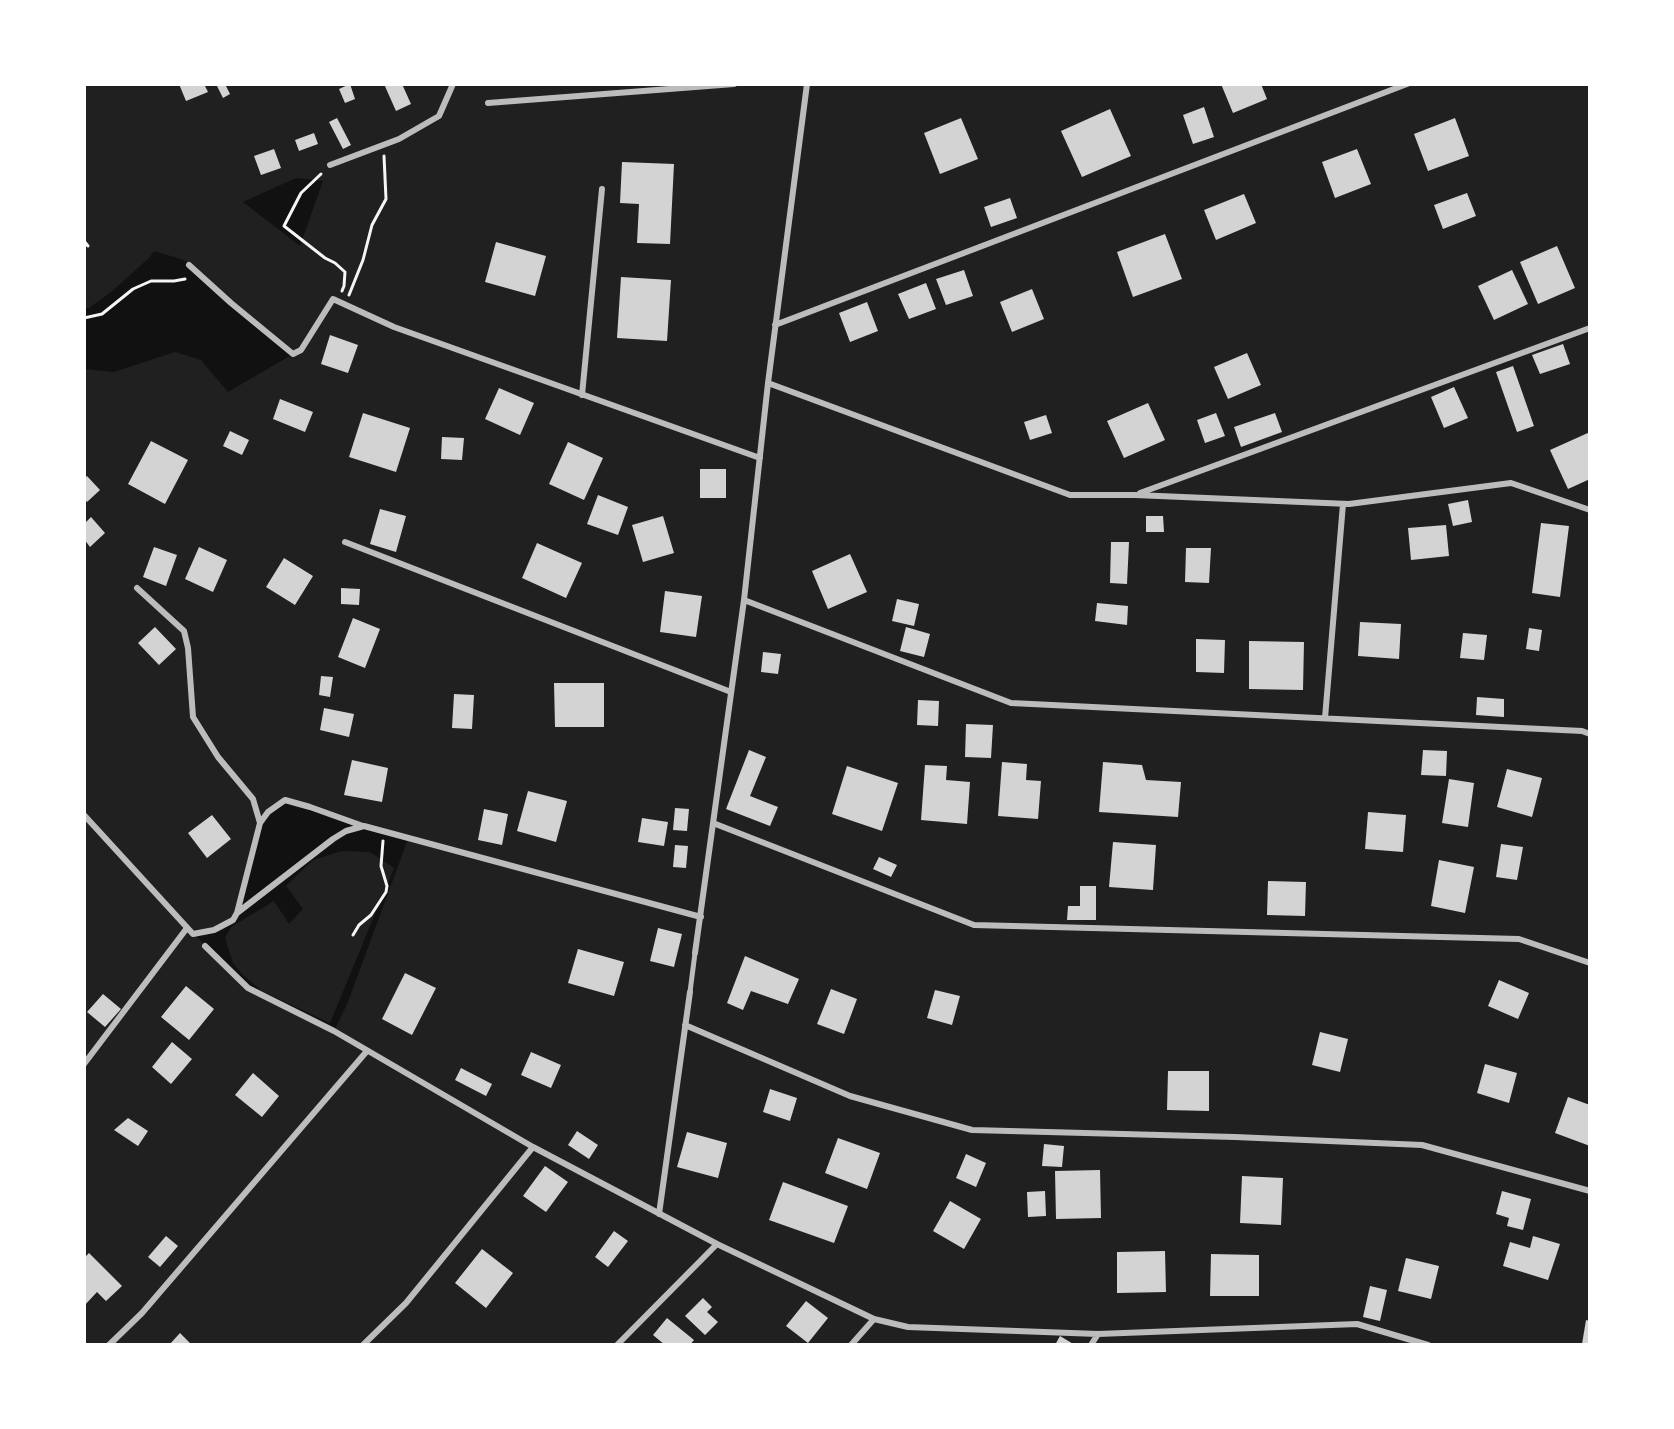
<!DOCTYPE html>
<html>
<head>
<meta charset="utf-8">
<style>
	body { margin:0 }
	#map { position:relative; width:1674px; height:1429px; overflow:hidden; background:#111; font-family:"Source Sans 3",sans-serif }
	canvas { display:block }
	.frame { position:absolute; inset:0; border:86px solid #fff; pointer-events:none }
</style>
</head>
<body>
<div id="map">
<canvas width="1674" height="1429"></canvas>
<div class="frame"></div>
</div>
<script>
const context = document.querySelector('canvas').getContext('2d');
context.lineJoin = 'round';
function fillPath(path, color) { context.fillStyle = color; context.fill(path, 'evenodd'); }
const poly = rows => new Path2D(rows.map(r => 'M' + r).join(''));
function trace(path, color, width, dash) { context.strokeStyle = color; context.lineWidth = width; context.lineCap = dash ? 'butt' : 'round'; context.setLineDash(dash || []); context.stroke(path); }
fillPath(poly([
	[84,84,1590,84,1590,1345,84,1345,84,369,114,372,175,352,201,360,228,392,293,354,229,302,184,260,154,251,149,258,111,292,89,308,84,308],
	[296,178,323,181,300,246,243,202],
	[285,800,408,839,348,1002,334,1031,248,988,194,934,233,920,260,823],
	[342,851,370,852,394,868,330,1023,262,991,243,975,233,963,225,938,231,927,274,901,289,924,303,909,286,886,313,860]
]), '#202020');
fillPath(poly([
	[179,84,204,84,208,92,186,101],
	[222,84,225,84,230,94,223,98,217,86],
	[350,84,355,99,345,103,339,89],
	[384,84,402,84,411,104,396,111],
	[1221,84,1261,84,1267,99,1233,113],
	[1204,107,1214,137,1193,144,1183,115],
	[1110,109,1131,156,1082,177,1061,131],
	[337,118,351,145,343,149,329,122],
	[961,118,978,159,940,174,924,133],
	[1455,118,1469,156,1428,171,1414,134],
	[314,133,318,144,299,151,295,140],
	[274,149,281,168,261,175,254,156],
	[1357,149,1371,184,1335,198,1322,162],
	[622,162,674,164,670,244,637,243,639,204,620,203],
	[1467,193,1476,216,1443,229,1434,205],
	[1244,194,1256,223,1216,240,1204,210],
	[1010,198,1017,218,991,227,984,207],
	[1165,234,1182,279,1133,297,1117,252],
	[496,242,546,256,535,296,485,282],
	[1557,246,1575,288,1538,304,1520,262],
	[964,270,973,296,946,305,936,279],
	[1512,270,1528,304,1494,320,1478,286],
	[621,277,671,280,667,341,617,338],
	[926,283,936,309,909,319,898,294],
	[1032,289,1044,319,1012,332,1000,302],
	[867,302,878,331,850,342,839,313],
	[330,335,358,345,348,373,321,364],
	[1563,344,1570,364,1540,374,1532,355],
	[1247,353,1261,385,1228,399,1214,367],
	[1513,366,1534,426,1517,432,1496,372],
	[1454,387,1468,418,1444,428,1431,397],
	[499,388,534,403,520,435,485,419],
	[280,399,313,412,305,432,273,419],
	[1148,403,1165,440,1124,458,1107,421],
	[363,413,410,428,396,472,349,457],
	[1216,413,1225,436,1205,443,1197,420],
	[1275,413,1282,432,1241,447,1234,427],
	[1046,415,1052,433,1030,440,1024,422],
	[230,431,249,440,242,455,223,446],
	[1590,432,1590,479,1568,489,1550,450],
	[442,437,464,438,462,460,441,459],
	[151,441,188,460,165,504,128,484],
	[568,442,603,458,584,500,549,484],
	[700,469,726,469,726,498,700,498],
	[87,476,100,490,87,502,84,498,84,479],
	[598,495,628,507,618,535,587,524],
	[1468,500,1472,522,1453,526,1448,504],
	[380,509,406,516,396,552,370,544],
	[663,516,674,553,643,562,632,525],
	[1146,516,1163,516,1164,532,1146,532],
	[91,517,105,533,90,547,84,539,84,524],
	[1541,523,1569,526,1560,597,1532,593],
	[1446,525,1449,556,1411,560,1408,528],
	[1111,542,1129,542,1127,584,1110,583],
	[537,543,582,563,566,598,522,578],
	[154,547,177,555,166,586,143,577],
	[199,547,227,560,213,592,185,579],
	[1186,548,1211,548,1209,583,1185,582],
	[850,554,867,592,828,609,812,571],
	[284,558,313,576,295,605,266,587],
	[341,588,360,589,359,605,341,604],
	[665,591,702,596,696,637,660,632],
	[897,599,919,604,914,626,892,621],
	[1097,603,1128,606,1127,625,1095,621],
	[353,618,380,629,365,668,338,657],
	[1360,622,1401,624,1399,659,1358,656],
	[155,627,176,649,159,665,138,643],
	[906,627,930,634,924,657,900,651],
	[1529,628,1542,630,1539,651,1526,649],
	[1463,633,1487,635,1484,660,1460,658],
	[1196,639,1225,640,1224,673,1196,672],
	[1249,641,1304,642,1303,690,1249,689],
	[763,652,781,654,778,674,761,672],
	[321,676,333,677,330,697,319,695],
	[554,683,604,683,604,727,555,727],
	[454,694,474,695,472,729,452,728],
	[1477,697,1504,699,1504,717,1476,715],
	[918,700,939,701,938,726,917,725],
	[324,708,354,714,349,737,320,730],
	[966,724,993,725,991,758,965,757],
	[749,750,766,757,750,796,778,807,770,826,726,809],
	[1423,750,1447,751,1446,776,1421,775],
	[352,760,388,768,382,802,344,795],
	[1002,762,1027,764,1026,780,1041,781,1038,819,998,816],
	[1103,762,1142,765,1146,780,1181,782,1178,817,1099,812],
	[925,765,947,766,946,780,970,782,967,824,921,820],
	[847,766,898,783,882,831,832,814],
	[1507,769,1542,778,1532,817,1497,807],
	[1449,779,1474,783,1468,827,1442,823],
	[528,791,567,801,556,842,517,831],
	[675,808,689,809,687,831,673,830],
	[484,809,508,814,502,845,478,840],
	[1368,812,1406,815,1403,852,1365,849],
	[212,815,231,839,207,858,188,833],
	[642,818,668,822,664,846,638,842],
	[1113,842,1156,845,1153,890,1109,887],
	[1501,844,1523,847,1517,880,1496,877],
	[675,845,688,846,686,868,673,867],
	[879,857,897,865,891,877,873,869],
	[1439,860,1474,867,1465,913,1431,906],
	[1268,881,1306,882,1305,916,1267,915],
	[1080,886,1096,886,1096,920,1067,920,1068,906,1080,906],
	[658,928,682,934,674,967,650,961],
	[578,949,624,962,614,996,568,983],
	[745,956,799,979,788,1004,751,991,743,1010,727,1003],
	[405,973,436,988,412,1035,382,1019],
	[1499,980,1529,993,1518,1019,1488,1006],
	[186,986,214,1009,189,1040,161,1017],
	[831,989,857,999,844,1034,817,1024],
	[935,990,960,996,952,1025,927,1018],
	[103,994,121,1009,105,1027,87,1012],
	[1320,1032,1348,1039,1340,1072,1312,1065],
	[172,1042,192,1059,171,1084,152,1067],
	[531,1052,561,1065,551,1088,521,1075],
	[1485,1064,1517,1073,1509,1103,1477,1093],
	[461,1068,492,1084,486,1096,455,1080],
	[1168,1071,1209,1071,1209,1111,1167,1110],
	[253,1073,279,1096,262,1117,235,1095],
	[770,1089,797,1098,790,1121,763,1112],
	[1568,1097,1590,1105,1590,1146,1555,1133],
	[128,1118,148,1131,138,1146,114,1130],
	[577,1131,598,1145,589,1159,568,1145],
	[687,1132,727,1143,718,1178,677,1167],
	[838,1138,880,1153,867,1189,825,1173],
	[1044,1144,1064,1146,1062,1167,1042,1166],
	[966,1154,986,1163,976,1187,956,1178],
	[545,1166,568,1182,546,1212,523,1196],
	[1100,1170,1101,1218,1056,1219,1055,1171],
	[1242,1176,1283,1178,1281,1225,1240,1223],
	[783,1182,848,1206,834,1243,769,1220],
	[1045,1191,1046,1216,1028,1217,1027,1192],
	[1502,1191,1531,1199,1523,1230,1507,1226,1509,1218,1496,1214],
	[950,1201,981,1219,964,1249,933,1231],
	[614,1231,628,1241,608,1267,595,1257],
	[166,1236,178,1246,160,1267,148,1257],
	[1533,1236,1560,1244,1548,1280,1503,1266,1510,1242,1530,1248],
	[482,1249,513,1273,486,1308,455,1283],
	[1165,1251,1166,1292,1117,1293,1117,1252],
	[89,1253,122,1286,106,1301,97,1292,84,1306,84,1258],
	[1211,1254,1259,1255,1259,1296,1210,1296],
	[1406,1258,1439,1266,1431,1299,1398,1291],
	[1370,1286,1387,1290,1380,1321,1363,1317],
	[703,1298,712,1307,707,1312,718,1322,705,1335,685,1316],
	[806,1301,828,1318,808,1343,786,1326],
	[667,1318,694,1340,690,1345,665,1345,653,1335],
	[1586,1320,1590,1321,1590,1345,1582,1344],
	[180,1333,192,1345,169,1345],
	[1060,1336,1075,1345,1055,1345]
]), '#d3d3d3');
trace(poly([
	[321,174,301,193,284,226,325,258,335,263,345,272,344,286,342,291],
	[84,241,88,246],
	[349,295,363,260,372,225,386,199,384,156],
	[84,318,102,314,133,289,151,281,174,281,185,279],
	[353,935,359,925,371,915,386,892,387,886,381,866,383,841]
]), '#f5f5f5', 3);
trace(poly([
	[690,992,695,953]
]), '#bcbcbc', 5);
trace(poly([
	[488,103,734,84],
	[330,165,399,139,439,116,453,84],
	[189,265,231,303,293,354,301,350,333,299,394,327,760,458],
	[775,325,1407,84],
	[768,383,1070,495,1135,495,1349,504,1511,483,1590,510],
	[582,395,602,189],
	[1140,493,1590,328],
	[345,542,731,692],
	[137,588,184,631,188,648,193,717,218,757,253,799,260,823],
	[744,600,1011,703,1582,731,1590,734],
	[1325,718,1343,504],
	[84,815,193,934,214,930,233,920,237,913,333,839,346,831,364,826,701,917],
	[713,823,974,925,1519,939,1590,963],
	[237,913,260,823,268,812,285,800,310,807,363,826],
	[205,946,248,988,334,1031,533,1147,717,1244,874,1319,908,1327,1098,1334,1357,1324,1428,1345],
	[695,953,744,600,768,383,807,84],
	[685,1025,850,1096,972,1130,1235,1137,1422,1145,1590,1191],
	[84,1064,187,928],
	[659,1214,690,992],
	[109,1345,142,1313,367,1051],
	[363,1345,406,1303,533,1147],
	[617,1345,717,1244],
	[851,1345,874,1319],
	[1091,1345,1098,1334]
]), '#bcbcbc', 6);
</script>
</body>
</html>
